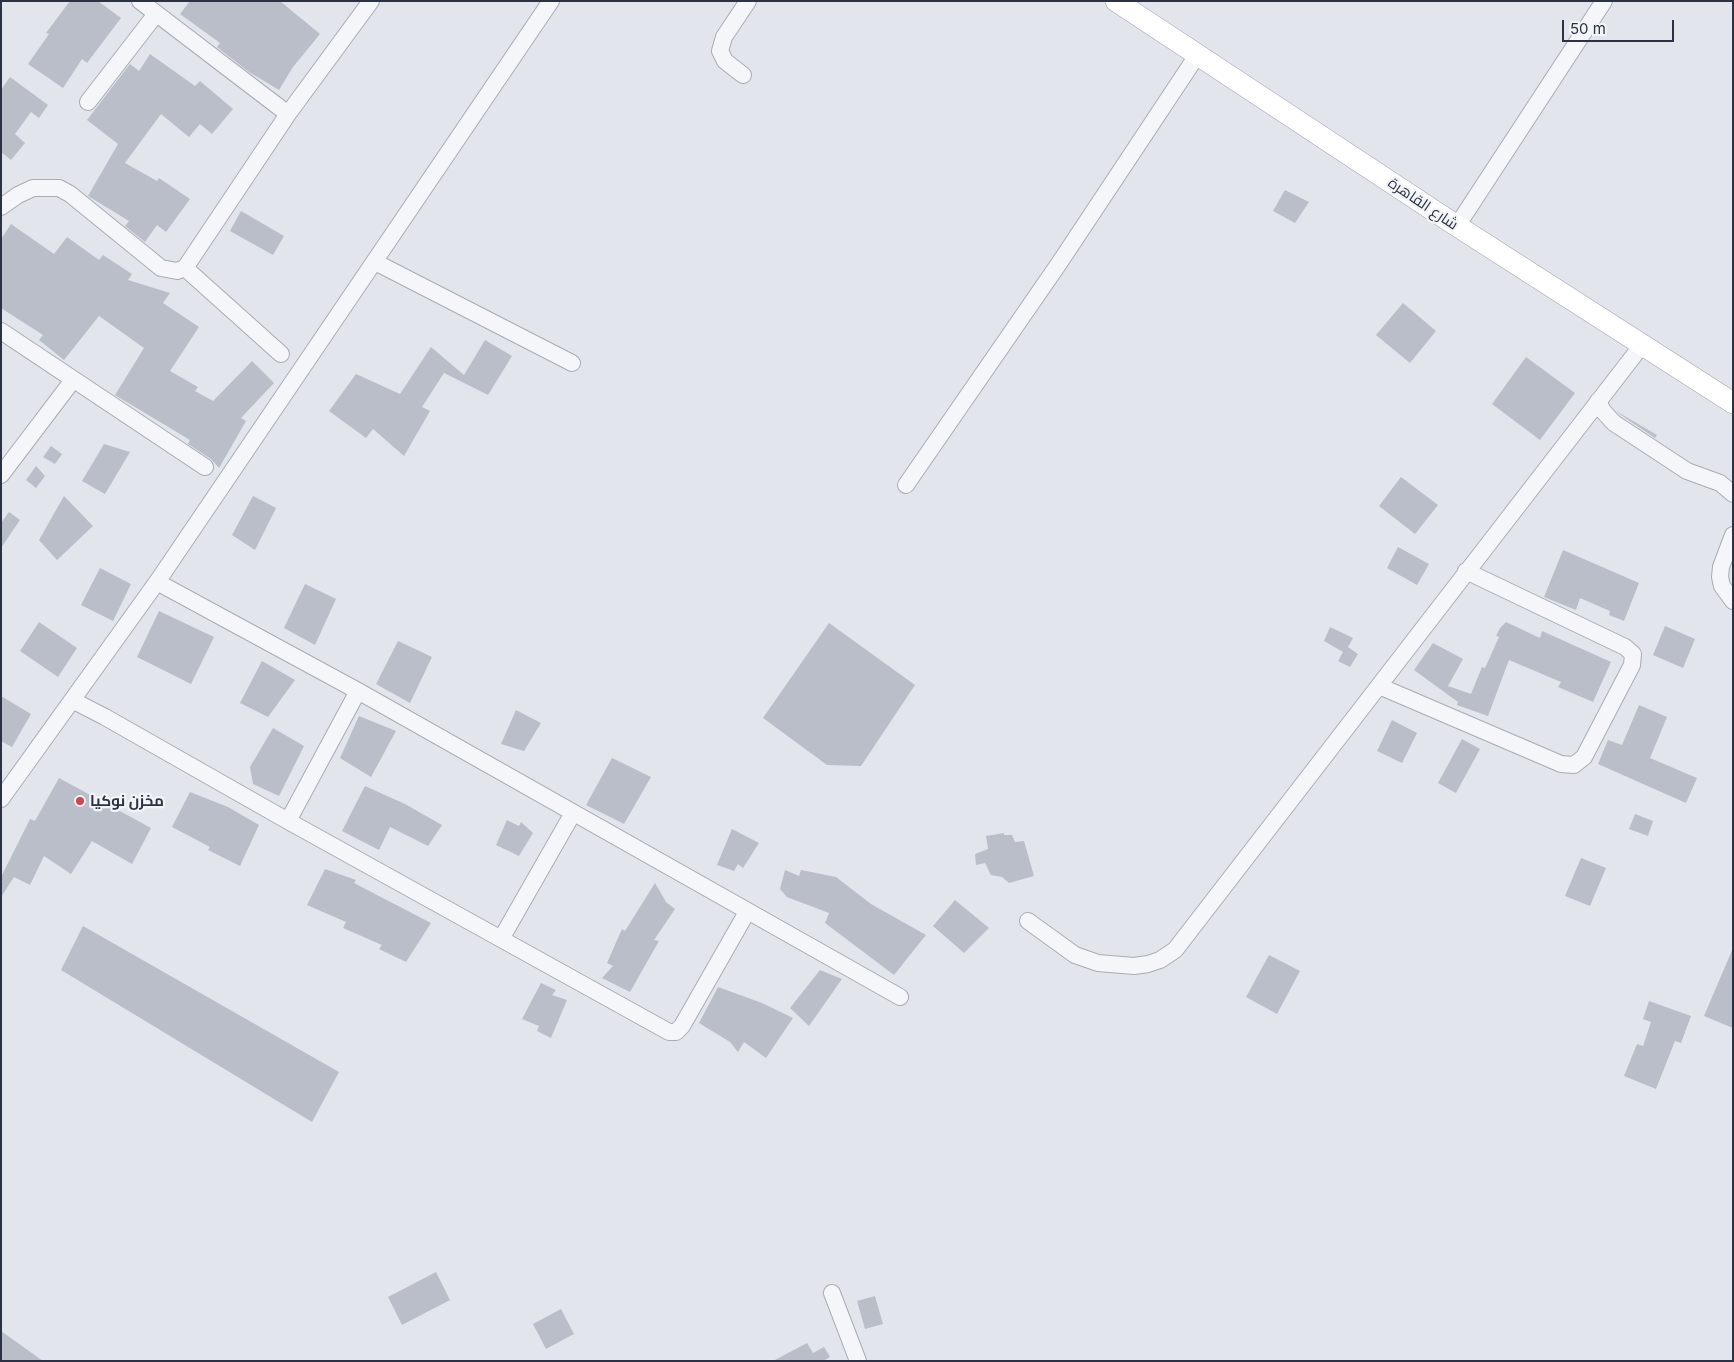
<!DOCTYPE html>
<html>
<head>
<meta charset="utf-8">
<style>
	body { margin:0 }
	#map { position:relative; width:1734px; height:1362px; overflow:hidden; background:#e2e5eb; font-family:Inter,sans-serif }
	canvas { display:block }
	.frame { position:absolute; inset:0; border:2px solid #2a3243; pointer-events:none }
	.scale { position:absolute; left:1562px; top:20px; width:112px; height:22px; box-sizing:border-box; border:2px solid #2a3243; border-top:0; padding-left:6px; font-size:15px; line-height:18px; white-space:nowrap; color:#2a3243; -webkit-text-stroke:4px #f2f4f8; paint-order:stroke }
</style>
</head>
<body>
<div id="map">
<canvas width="1734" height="1362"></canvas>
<div class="frame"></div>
<div class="scale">50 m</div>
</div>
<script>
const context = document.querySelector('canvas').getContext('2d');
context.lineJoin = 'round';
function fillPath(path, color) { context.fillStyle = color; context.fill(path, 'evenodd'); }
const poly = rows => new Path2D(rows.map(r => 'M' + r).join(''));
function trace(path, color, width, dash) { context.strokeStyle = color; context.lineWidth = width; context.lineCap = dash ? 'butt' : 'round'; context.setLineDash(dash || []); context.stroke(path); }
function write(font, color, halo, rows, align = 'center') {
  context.font = font + ' Inter,Cairo,sans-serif'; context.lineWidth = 4.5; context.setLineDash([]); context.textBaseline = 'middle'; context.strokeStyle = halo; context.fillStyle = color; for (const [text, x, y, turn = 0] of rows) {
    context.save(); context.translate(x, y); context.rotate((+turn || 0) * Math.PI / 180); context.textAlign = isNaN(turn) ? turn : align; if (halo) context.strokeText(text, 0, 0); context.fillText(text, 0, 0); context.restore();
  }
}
fillPath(poly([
	[70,1,98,1,121,18,87,63,82,59,63,88,28,64,49,34,46,33],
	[190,1,280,1,320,34,293,67,279,90,249,72,217,47,220,43,180,14],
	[150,54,195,86,200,81,233,109,212,134,200,124,189,137,161,114,125,163,157,181,159,178,190,199,166,232,157,225,145,242,125,226,129,221,88,196,118,144,87,120,130,64,139,71],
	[10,77,48,105,39,118,31,112,15,134,25,143,11,160,1,152,1,90],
	[1285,190,1309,202,1295,223,1273,211],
	[241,211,284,236,273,255,230,231],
	[11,224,54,254,67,237,99,260,103,255,132,274,128,280,170,293,163,303,199,327,170,371,198,387,195,391,213,401,252,361,274,383,241,418,246,421,219,468,211,459,188,444,190,440,115,395,144,348,99,316,64,360,39,340,43,335,1,308,1,239],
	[1403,303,1436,331,1410,363,1376,335],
	[485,340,512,356,488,395,444,373,422,407,430,411,404,456,373,429,366,438,329,411,356,374,400,394,431,347,464,375],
	[1526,357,1575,393,1540,440,1492,404],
	[1616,411,1657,435,1655,438,1621,415],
	[104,444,130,452,105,494,82,481],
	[51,446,62,454,55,464,43,457],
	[36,466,45,476,36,488,26,480],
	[1401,477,1438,505,1415,534,1379,506],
	[64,496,93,526,57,560,39,540],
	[253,496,276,508,255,550,232,535],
	[9,512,20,520,1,548,1,523],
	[1398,547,1429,564,1417,585,1387,568],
	[1563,550,1639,583,1624,621,1609,615,1610,611,1580,598,1576,610,1544,597],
	[100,568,131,584,113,621,81,605],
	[305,584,336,599,315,645,284,628],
	[159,611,214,637,191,684,137,657],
	[39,622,77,648,58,677,20,651],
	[1506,622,1540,638,1542,631,1611,662,1593,702,1558,687,1561,682,1509,660,1488,716,1457,705,1458,702,1414,670,1433,643,1463,659,1448,686,1471,694,1482,667,1485,668,1499,637,1496,636,1500,628],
	[829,623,915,685,861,766,827,765,763,718],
	[1665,626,1695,639,1683,668,1653,655],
	[1330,627,1353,638,1348,647,1358,654,1350,667,1338,661,1343,652,1324,641],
	[398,641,432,657,410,703,376,684],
	[262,661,295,680,268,717,240,703],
	[1,696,31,714,12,747,1,741],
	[1639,705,1667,717,1650,758,1697,778,1686,803,1598,764,1608,740,1622,745],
	[516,710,541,723,524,751,501,744],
	[359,716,396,731,371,777,340,758],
	[1392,720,1417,733,1402,763,1377,751],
	[273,728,304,746,279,796,253,784,250,767],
	[1462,739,1480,749,1456,793,1438,783],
	[612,758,651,777,624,824,586,805],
	[59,778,151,828,132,864,92,841,71,874,44,856,30,885,14,877,1,897,1,877,30,819,35,821],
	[365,786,405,804,442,825,428,846,390,827,379,850,342,831],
	[190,792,228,807,259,825,240,866,208,850,210,847,172,827],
	[1635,814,1653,821,1648,836,1629,829],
	[507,820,519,826,521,822,533,833,519,856,496,845],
	[732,829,759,843,743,868,738,864,734,871,717,865],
	[1004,833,1004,835,1012,835,1015,842,1024,841,1034,876,1009,883,1002,877,991,875,985,863,976,865,975,854,988,849,986,836],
	[1581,858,1606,868,1590,906,1565,896],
	[325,869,356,880,354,883,431,923,406,962,379,949,382,945,343,928,346,922,307,905],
	[785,870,799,876,801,870,836,877,871,904,926,935,894,975,825,923,829,913,787,897,780,889],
	[655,883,666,902,675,909,654,940,659,941,630,992,602,978,613,966,607,963,622,929,625,931],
	[955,900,989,928,964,953,933,926],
	[83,926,339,1072,312,1122,61,970],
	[1733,948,1733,1028,1704,1016],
	[1269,955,1300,971,1277,1014,1246,997],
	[820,970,842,979,809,1026,790,1008],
	[541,983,556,990,552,995,567,1000,551,1038,537,1031,539,1026,522,1019],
	[718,987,762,1003,793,1018,766,1058,744,1042,738,1052,730,1042,699,1023],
	[1649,1001,1691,1016,1681,1043,1675,1041,1656,1089,1624,1076,1637,1044,1643,1046,1651,1022,1643,1019],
	[436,1272,450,1300,402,1325,388,1297],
	[875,1296,883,1324,865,1329,857,1301],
	[561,1309,574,1334,546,1349,533,1324],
	[1,1331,43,1361,1,1361],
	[807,1343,813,1353,824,1347,830,1357,823,1361,773,1361]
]), '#b9bec8');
const minor = poly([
	[140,1,288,114],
	[743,75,725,61,720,51,724,37,748,1],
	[88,102,156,14],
	[1,207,18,195,33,188,59,188,70,194,161,268,177,271,185,268,288,114,371,1],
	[1457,226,1604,1],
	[375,262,572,363],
	[185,268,281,354],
	[1,331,205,467],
	[1598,401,1603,411,1614,423,1687,471,1720,483,1733,494],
	[1,475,73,380],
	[906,485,1060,262,1198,54],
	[1733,535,1721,567,1720,577,1722,586,1733,601],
	[157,582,358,691,900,997],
	[1379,686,1561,764,1574,765,1584,757,1632,665,1633,654,1625,647,1466,571],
	[72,700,105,717,288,821,669,1032,676,1032,682,1026,747,912],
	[1,799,157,582,551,1],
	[288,821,358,691],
	[1028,921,1075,955,1098,963,1134,966,1148,964,1160,960,1175,950,1642,345],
	[501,939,573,813],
	[832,1293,858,1361]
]);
const major = poly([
	[1116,1,1457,226,1733,403]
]);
trace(minor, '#a7acb5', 18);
trace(major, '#a1a9b7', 22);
trace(minor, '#f5f6f9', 16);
trace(major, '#fff', 21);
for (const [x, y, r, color] of [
	[80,801,5,"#d14553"]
]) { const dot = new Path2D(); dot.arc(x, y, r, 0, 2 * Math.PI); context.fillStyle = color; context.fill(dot); trace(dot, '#f2f4f8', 2); }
write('15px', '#2a3243', '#f2f4f8', [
	["شارع القاهرة",1423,204,34]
]);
write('bold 15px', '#2a3243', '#f2f4f8', [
	["مخزن نوكيا",90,801]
], 'left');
</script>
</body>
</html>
